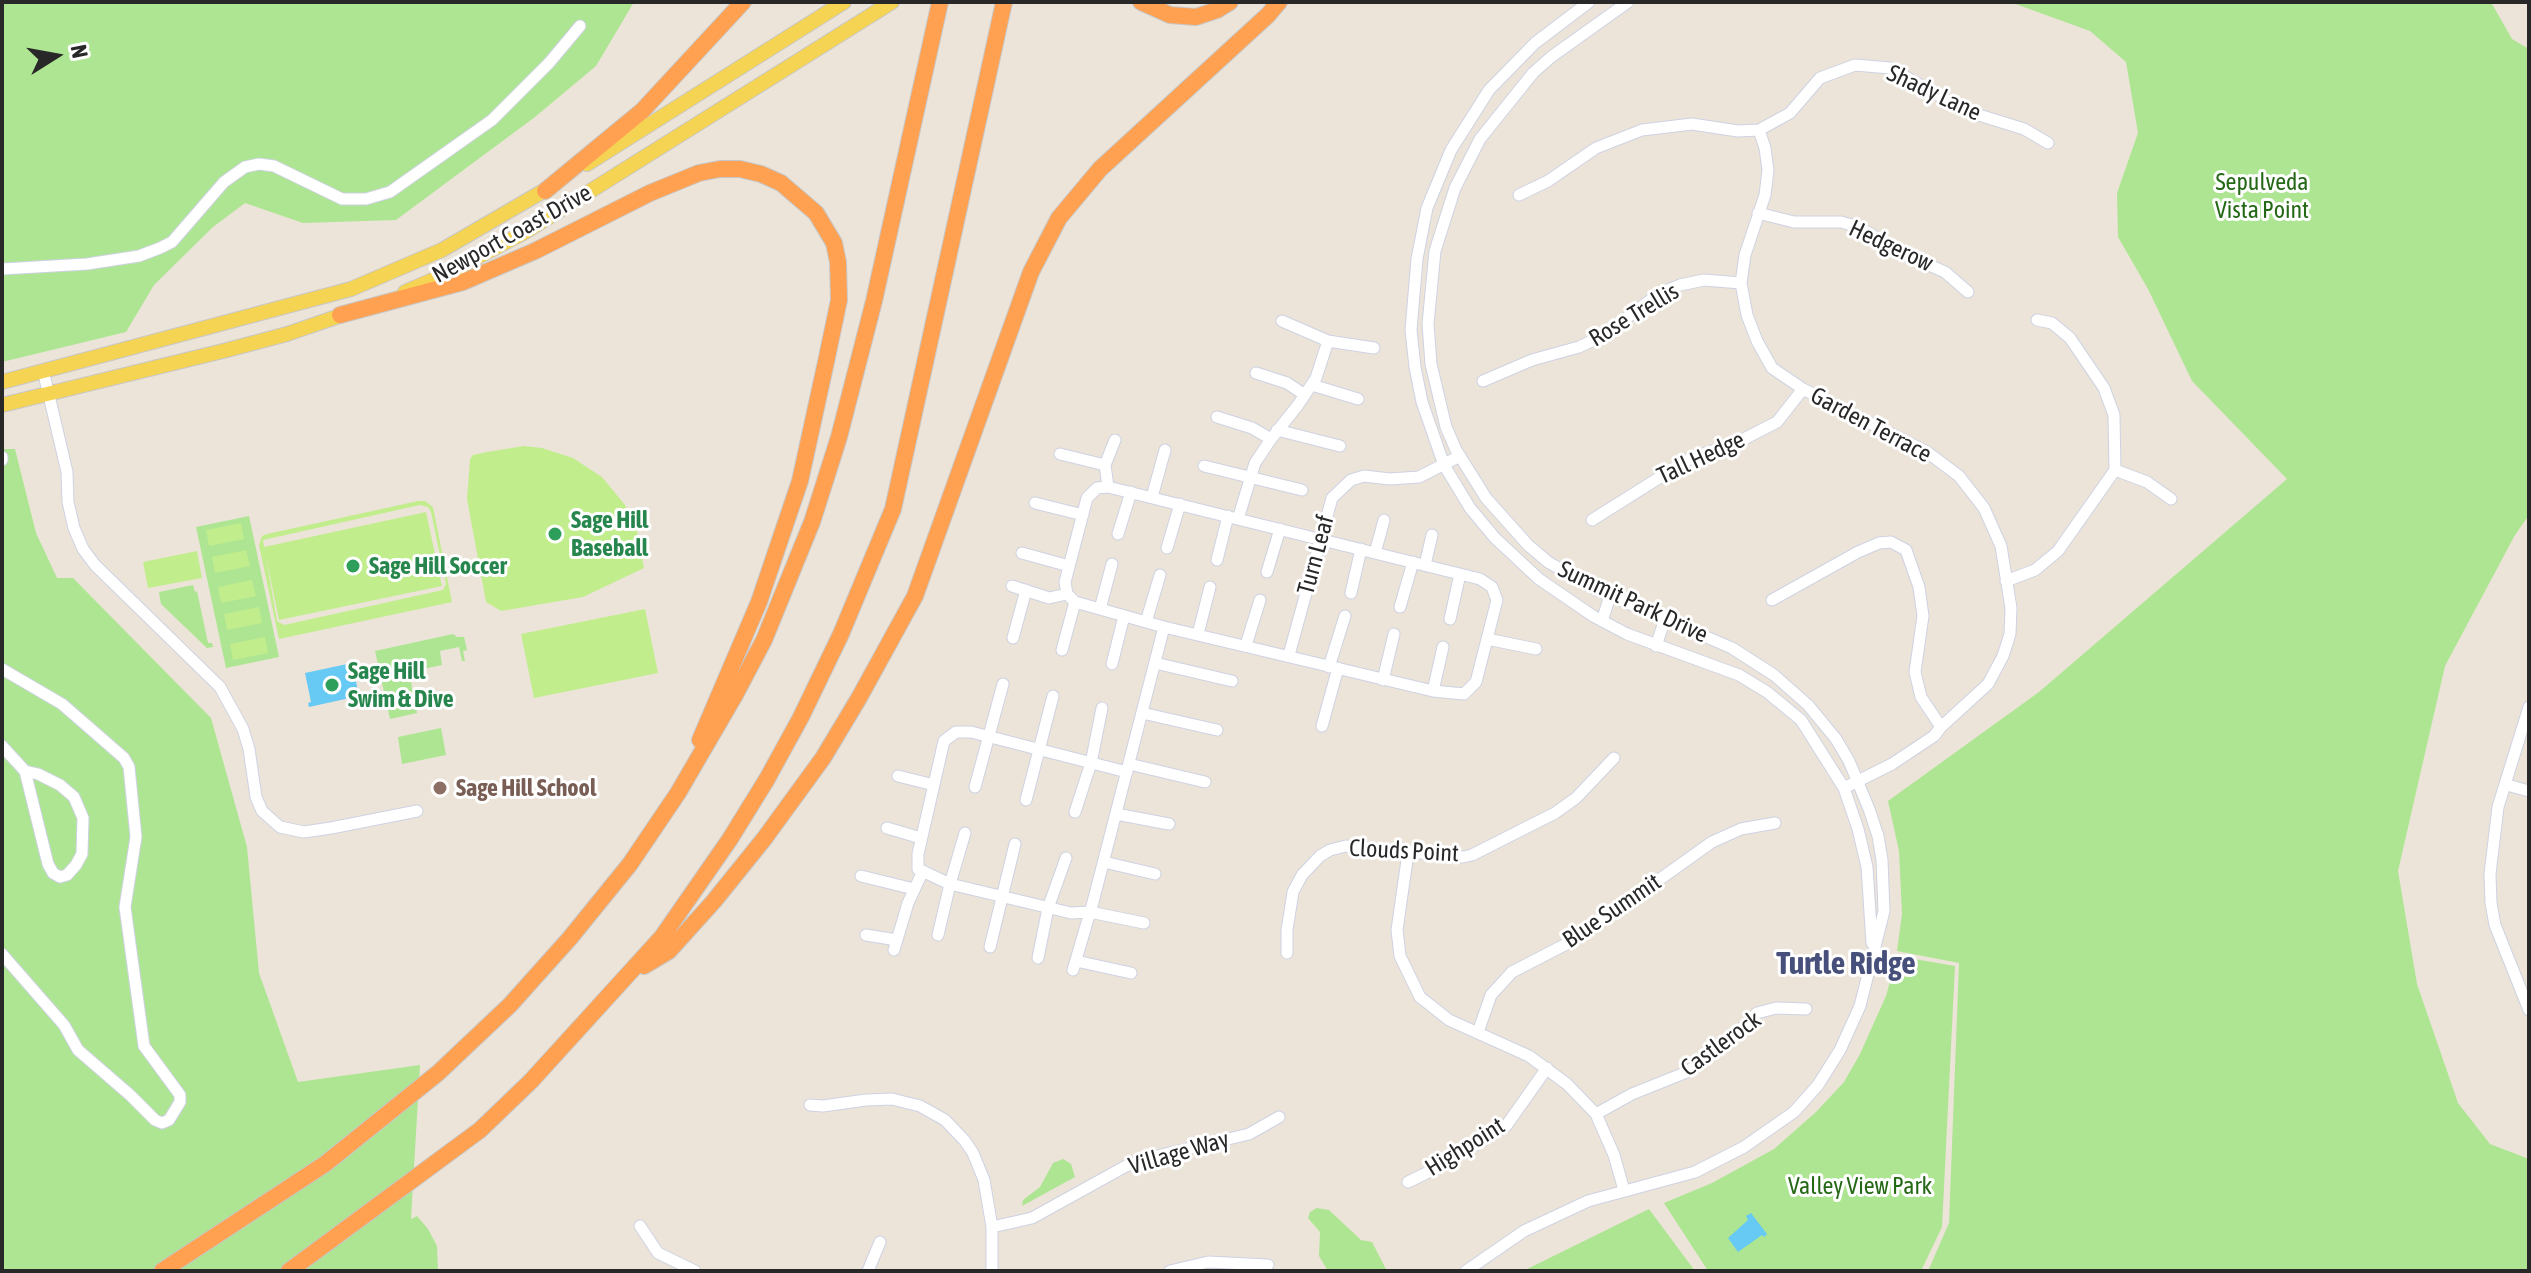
<!DOCTYPE html>
<html>
<head>
<meta charset="utf-8">
<style>
	body { margin:0 }
	#map { position:relative; width:2531px; height:1273px; overflow:hidden; background:#ece4d9; font-family:"Asap Condensed",sans-serif }
	canvas { display:block }
	.frame { position:absolute; inset:0; border:4px solid #282828; pointer-events:none }
	.north { position:absolute; left:16px; top:16px; width:80px; height:80px; -webkit-text-stroke:6px #fff; paint-order:stroke; rotate:79deg; font-size:22px; font-weight:700; line-height:32px; text-align:center; color:#282828 }
	.north::after { content:''; display:block; margin:auto; width:28px; height:36px; background:#282828; clip-path:polygon(50% 0,100% 100%,50% 72%,0 100%) }
</style>
</head>
<body>
<div id="map">
<canvas width="2531" height="1273"></canvas>
<div class="frame"></div>
<div class="north">N</div>
</div>
<script>
const context = document.querySelector('canvas').getContext('2d');
context.lineJoin = 'round';
function fillPath(path, color) { context.fillStyle = color; context.fill(path, 'evenodd'); }
const poly = rows => new Path2D(rows.map(r => 'M' + r).join(''));
function trace(path, color, width, dash) { context.strokeStyle = color; context.lineWidth = width; context.lineCap = dash ? 'butt' : 'round'; context.setLineDash(dash || []); context.stroke(path); }
function write(font, color, halo, rows, align = 'center') {
  context.font = font + ' "Asap Condensed",sans-serif'; context.lineWidth = 6; context.setLineDash([]); context.textBaseline = 'middle'; context.strokeStyle = halo; context.fillStyle = color; for (const [text, x, y, turn = 0] of rows) {
    context.save(); context.translate(x, y); context.rotate((+turn || 0) * Math.PI / 180); context.textAlign = isNaN(turn) ? turn : align; if (halo) context.strokeText(text, 0, 0); context.fillText(text, 0, 0); context.restore();
  }
}
fillPath(poly([
	[2,2,634,2,596,66,535,117,396,220,303,223,245,203,213,227,154,285,126,332,2,362],
	[2010,2,2491,2,2512,39,2529,49,2529,515,2515,535,2445,666,2398,871,2417,984,2458,1103,2490,1144,2529,1159,2529,1271,1928,1271,1949,1223,1959,963,1897,951,1902,914,1899,851,1888,801,2039,692,2287,479,2192,381,2148,289,2118,237,2117,193,2138,133,2126,62,2090,31],
	[2,449,15,449,36,533,57,578,73,578,211,718,247,847,259,973,298,1082,420,1065,411,1219,417,1216,428,1229,437,1246,438,1271,2,1271],
	[249,516,279,657,226,668,196,527],
	[193,585,195,592,197,591,208,643,212,643,213,647,207,648,161,604,159,592],
	[453,634,457,637,464,637,467,650,463,651,465,661,462,661,459,647,440,651,442,665,409,672,417,713,390,719,375,651],
	[441,728,446,755,402,764,398,737],
	[1897,956,1955,966,1942,1227,1921,1271,1708,1271,1664,1203,1712,1183,1774,1149,1816,1112,1844,1082,1860,1054,1886,996],
	[1063,1159,1071,1164,1075,1177,1022,1206,1023,1200,1040,1187,1053,1163],
	[1317,1208,1329,1210,1361,1240,1372,1242,1387,1271,1328,1271,1319,1256,1320,1232,1308,1218,1310,1212],
	[1649,1209,1695,1271,1523,1271]
]), '#ade592');
fillPath(poly([
	[524,446,542,448,573,458,602,477,625,505,636,526,644,568,583,597,501,611,486,602,467,499,470,459,473,455,487,452],
	[418,501,425,501,433,507,452,602,279,639,259,545,262,536,267,534],
	[420,505,428,507,431,512,446,584,443,590,284,625,277,621,263,540],
	[426,512,442,586,279,620,264,547],
	[241,523,244,539,209,546,206,530],
	[246,550,250,566,215,573,212,557],
	[197,551,202,578,148,588,143,562],
	[252,580,256,596,221,603,218,587],
	[259,607,262,623,227,630,224,614],
	[645,609,658,673,534,698,521,634],
	[265,637,268,653,233,660,230,644]
]), '#c2ed8d');
fillPath(poly([
	[352,663,359,696,309,707,308,703,311,702,305,673],
	[1751,1213,1767,1234,1764,1237,1762,1235,1738,1252,1728,1238,1748,1220,1746,1216]
]), '#66caf4');
const minor = poly([
	[1589,2,1535,43,1489,90,1451,150,1427,208,1417,259,1411,330,1415,367,1422,402,1444,465,1470,508,1495,538,1539,579,1593,616,1627,634,1739,675,1767,692,1801,720,1844,788,1858,829,1867,867,1872,943],
	[1759,130,1765,148,1768,170,1765,195,1745,255,1741,283,1747,315,1757,341,1772,368,1803,389,1927,452,1959,476,1984,508,2001,546,2011,608,2010,634,2003,656,1988,684,1941,727,1934,736,1892,764,1844,788],
	[1519,195,1548,181,1596,148,1642,130,1692,124,1738,131,1759,130,1790,113,1820,78,1855,65,1890,68,1966,111,2024,129,2048,143],
	[1758,213,1794,222,1841,222,1859,227,1899,252,1945,272,1968,292],
	[2,269,87,264,139,256,160,248,172,242,224,182,245,167,259,164,274,166,342,199,366,199,390,192,492,120,549,63,580,26],
	[1282,321,1328,341,1374,348],
	[43,370,67,472,68,502,74,528,83,549,95,565,220,687,243,729,249,749,256,797,262,811,280,827,304,832,331,828,417,811],
	[1256,373,1287,383,1305,395],
	[1483,381,1532,360,1579,347,1602,336,1660,293,1680,285,1704,280,1741,283],
	[1312,385,1358,399],
	[1217,417,1252,428,1271,439],
	[1277,430,1340,446],
	[1060,454,1105,465],
	[2,457,2,460],
	[1204,466,1302,490],
	[2115,470,2147,482,2171,499],
	[1108,487,1480,579,1492,587,1497,600,1476,682,1464,694,1433,691,1164,627,1075,602,1067,594,1065,582,1087,498,1097,488,1108,487],
	[1108,487,1105,465,1115,440],
	[1152,497,1165,450],
	[1035,503,1083,515],
	[1238,519,1255,463,1271,439,1298,405,1316,378,1328,341],
	[1592,520,1689,459,1736,443,1777,422,1803,389],
	[1118,534,1131,492],
	[1167,548,1180,504],
	[1022,553,1069,566],
	[1375,553,1384,520],
	[1217,560,1228,516],
	[1425,565,1432,535],
	[1267,572,1280,529],
	[2006,581,2035,570,2058,551,2115,470,2114,415,2104,388,2070,338,2052,323,2037,320],
	[1012,586,1049,598,1067,594],
	[1351,593,1361,549],
	[1772,600,1858,552,1879,543,1891,542,1906,550,1919,587,1923,616,1915,672,1921,697,1941,727],
	[1400,607,1413,562],
	[1100,609,1112,564],
	[1450,619,1460,574],
	[1602,621,1610,596],
	[1146,622,1160,575],
	[1198,634,1210,587],
	[1013,638,1026,590],
	[1487,639,1536,649],
	[1246,645,1260,600],
	[1656,646,1665,619],
	[1062,650,1075,602],
	[1289,655,1332,498,1351,480,1364,476,1390,479,1419,477,1460,456],
	[1155,663,1232,681],
	[1112,664,1124,616],
	[1329,667,1345,616],
	[2,669,62,704,124,758,129,767,136,837,125,907,144,1046,180,1095,180,1102,169,1120,162,1123,155,1120,130,1095,78,1050,64,1025,2,954],
	[1383,680,1394,634],
	[1433,691,1443,647],
	[2529,707,2498,807,2490,874,2491,903,2495,925,2529,1010],
	[1142,713,1217,730],
	[1322,726,1338,668],
	[2,746,25,771,48,864,53,873,60,877,67,875,76,865,82,854,83,818,74,797,60,785,38,774,25,771],
	[1129,764,1205,782],
	[1127,772,971,732,956,732,944,741,918,854,918,869,950,884,1071,913,1090,912,1144,923],
	[898,776,934,785],
	[2507,785,2529,791],
	[975,787,1003,684],
	[1026,800,1053,696],
	[1075,812,1091,763,1102,708],
	[1116,814,1169,824],
	[887,828,921,838],
	[1408,853,1397,930,1400,956,1420,997,1449,1020,1529,1056,1567,1084,1596,1114,1614,1155,1624,1190],
	[1104,862,1155,874],
	[861,876,914,889],
	[866,935,897,940],
	[938,935,950,884,965,833],
	[990,947,1015,844],
	[894,950,908,903,923,871],
	[1287,953,1287,930,1293,892,1302,875,1320,856,1330,850,1346,846,1463,857,1472,855,1555,813,1576,798,1614,758],
	[1038,958,1048,908,1066,858],
	[1076,961,1131,973],
	[1073,970,1093,902,1164,627],
	[1478,1032,1491,995,1512,972,1576,939,1712,842,1741,829,1775,823],
	[810,1105,823,1106,866,1100,892,1099,920,1106,945,1120,965,1141,973,1153,984,1180,992,1227,992,1271],
	[1596,1114,1632,1094,1687,1072,1726,1044,1757,1013,1776,1008,1806,1009],
	[1408,1182,1445,1164,1506,1126,1547,1068],
	[640,1226,658,1253,695,1271],
	[992,1227,1032,1218,1126,1166,1153,1157,1249,1134,1279,1117],
	[868,1271,880,1242],
	[1170,1271,1208,1262,1268,1265],
	[1466,1271,1524,1231,1588,1201,1695,1172,1744,1147,1794,1112,1818,1085,1840,1050,1860,1006,1884,911,1882,860,1878,836,1869,809,1849,761,1836,739,1808,705,1774,675,1732,648,1597,590,1548,562,1528,545,1486,498,1456,450,1446,427,1431,364,1428,324,1435,251,1455,188,1480,139,1533,73,1551,57,1628,2]
]);
const major = poly([
	[587,164,844,2],
	[405,292,442,276,525,232,892,2],
	[2,382,351,289,442,250,552,186],
	[2,405,227,350,287,334,348,313]
]);
const highway = poly([
	[1141,2,1170,15,1196,17,1217,10,1230,2],
	[545,191,642,111,743,2],
	[340,315,463,282,535,251,650,193,699,173,720,169,740,169,761,174,781,183,816,213,834,243,838,262,839,300,826,362,800,481,759,602,700,740],
	[644,966,669,951,714,901,764,839,823,758,859,698,915,596,1031,272,1059,218,1100,169,1268,15,1279,2],
	[162,1271,325,1164,438,1073,510,1005,570,938,630,864,678,793,735,695,764,640,812,522,839,437,874,301,940,2],
	[289,1271,480,1130,531,1081,662,937,730,839,767,779,801,717,841,634,893,509,1004,2]
]);
trace(minor, '#ced2e2', 13);
trace(major, '#c7c7c7', 16);
trace(highway, '#c7c7c7', 18);
trace(minor, '#fff', 11);
trace(major, '#f6d453', 14);
trace(highway, '#ffa151', 16);
for (const [x, y, r, color] of [
	[555,534,8,"#2e9e5b"],
	[353,566,8,"#2e9e5b"],
	[332,685,8,"#2e9e5b"],
	[440,788,8,"#8d6e63"]
]) { const dot = new Path2D(); dot.arc(x, y, r, 0, 2 * Math.PI); context.fillStyle = color; context.fill(dot); trace(dot, '#fff', 3); }
write('24px', '#282828', '#fff', [
	["Shady Lane",1934,93,25],
	["Newport Coast Drive",512,234,-29],
	["Hedgerow",1891,246,25],
	["Rose Trellis",1634,315,-31],
	["Garden Terrace",1871,425,28],
	["Tall Hedge",1701,458,-25],
	["Turn Leaf",1316,555,-75],
	["Summit Park Drive",1633,602,25],
	["Clouds Point",1404,851,3],
	["Blue Summit",1612,911,-34],
	["Castlerock",1721,1044,-36],
	["Highpoint",1465,1147,-32],
	["Village Way",1179,1153,-16]
]);
write('24px', '#256816', '#fff', [
	["Sepulveda",2262,182],
	["Vista Point",2262,210],
	["Valley View Park",1860,1186]
]);
write('bold 24px', '#27864d', '#fff', [
	["Sage Hill",571,520],
	["Baseball",571,548],
	["Sage Hill Soccer",369,566],
	["Sage Hill",348,671],
	["Swim & Dive",348,699]
], 'left');
write('bold 24px', '#785e54', '#fff', [
	["Sage Hill School",456,788]
], 'left');
write('bold 32px', '#474f7b', '#fff', [
	["Turtle Ridge",1846,964]
]);
</script>
</body>
</html>
